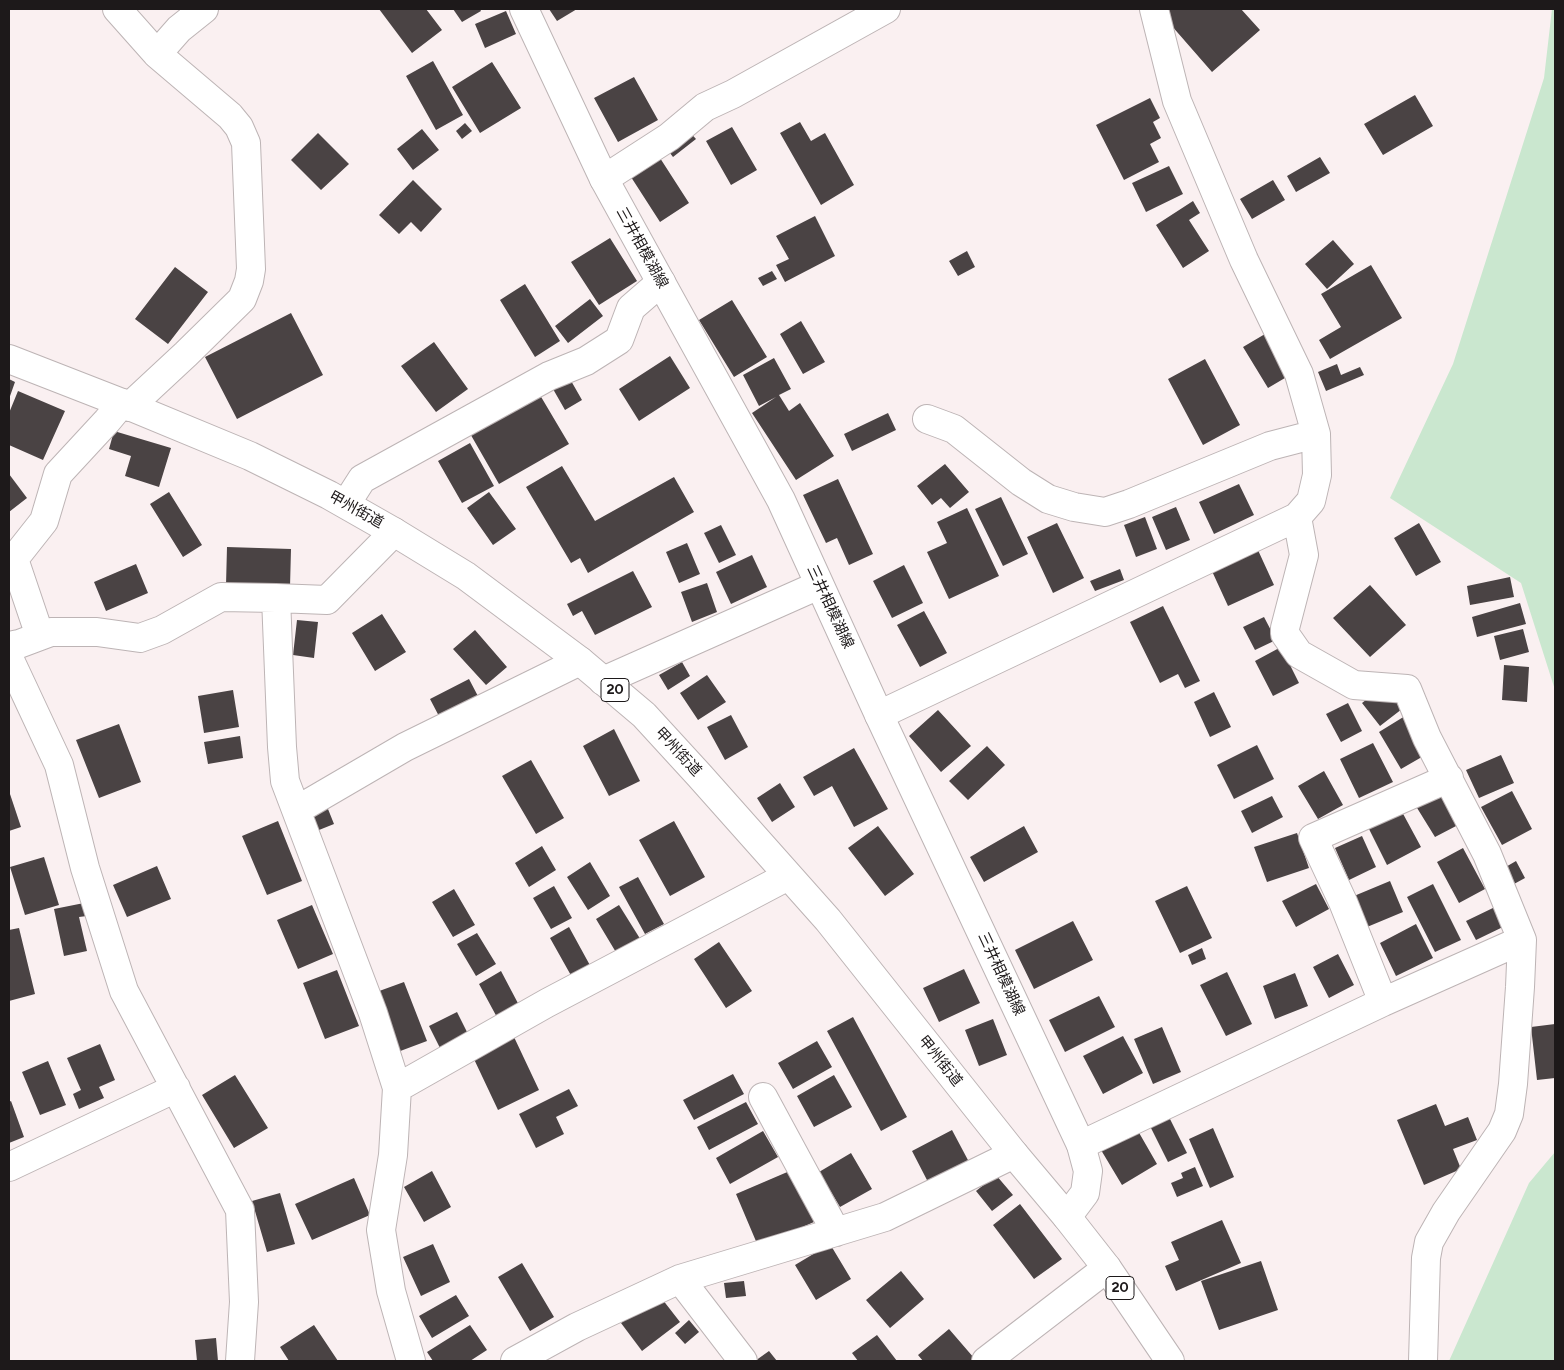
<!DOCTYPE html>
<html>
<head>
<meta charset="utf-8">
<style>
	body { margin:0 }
	#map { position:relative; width:1564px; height:1370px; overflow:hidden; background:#faf0f1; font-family:Figtree,sans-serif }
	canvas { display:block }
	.frame { position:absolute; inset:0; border:10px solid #1d191a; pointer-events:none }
</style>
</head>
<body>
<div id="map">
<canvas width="1564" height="1370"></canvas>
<div class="frame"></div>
</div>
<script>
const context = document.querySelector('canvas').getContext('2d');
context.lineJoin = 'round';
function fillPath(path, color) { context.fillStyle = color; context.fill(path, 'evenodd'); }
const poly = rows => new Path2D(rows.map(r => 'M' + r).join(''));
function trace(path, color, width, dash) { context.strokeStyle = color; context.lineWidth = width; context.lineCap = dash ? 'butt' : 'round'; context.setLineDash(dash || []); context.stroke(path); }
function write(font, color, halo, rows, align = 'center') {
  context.font = font + ' Figtree,"Noto Sans JP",sans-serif'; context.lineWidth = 5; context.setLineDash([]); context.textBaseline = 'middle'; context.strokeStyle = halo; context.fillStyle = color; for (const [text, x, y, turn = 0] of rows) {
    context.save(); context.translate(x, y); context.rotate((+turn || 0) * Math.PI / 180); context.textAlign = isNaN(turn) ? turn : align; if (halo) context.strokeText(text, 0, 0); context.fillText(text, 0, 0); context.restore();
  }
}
fillPath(poly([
	[1552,9,1555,9,1555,690,1521,583,1390,498,1453,364,1544,78],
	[1555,1152,1555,1361,1449,1361,1529,1183]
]), '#cae7cf');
fillPath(poly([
	[379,9,426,9,442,30,412,53],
	[453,9,480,9,481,11,462,22],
	[549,9,577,9,557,21],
	[1157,9,1241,9,1260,30,1212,72],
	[506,11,516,34,485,48,475,24],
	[433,61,463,115,436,130,406,76],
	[492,62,521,108,480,133,452,87],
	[634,77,658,120,618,142,594,98],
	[1415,95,1433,126,1383,155,1364,124],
	[1150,98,1160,118,1153,122,1161,138,1150,144,1159,162,1124,180,1096,125],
	[800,122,811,141,825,133,854,185,821,205,780,133],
	[465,123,472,131,462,139,456,131],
	[732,127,757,170,731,185,706,141],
	[686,128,696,139,673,157,664,145],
	[422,129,439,150,413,170,397,149],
	[318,133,349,164,321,190,291,160],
	[1320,157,1330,173,1296,192,1287,176],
	[660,158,689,203,660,222,631,177],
	[1169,166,1183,194,1146,212,1132,183],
	[413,180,442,209,421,232,411,222,399,234,379,215],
	[1273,180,1285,200,1252,219,1240,199],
	[1193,201,1200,213,1189,220,1209,251,1183,268,1156,225],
	[815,216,835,256,785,282,776,265,789,259,776,236],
	[610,238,637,281,599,305,571,262],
	[1333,240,1354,264,1327,289,1305,264],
	[967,251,975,267,958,276,949,261],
	[1371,265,1402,318,1330,359,1319,340,1341,327,1321,294],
	[175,267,208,292,168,344,135,319],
	[772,271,777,279,763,286,758,278],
	[525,284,560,341,535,357,500,300],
	[590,299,603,316,568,343,555,326],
	[732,300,767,357,734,377,699,320],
	[291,313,323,375,237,419,205,357],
	[801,321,825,362,803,374,780,334],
	[1265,334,1290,375,1268,388,1243,347],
	[434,342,468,389,436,412,401,366],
	[670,356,690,388,639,421,619,389],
	[774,358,791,389,779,395,789,411,800,403,834,456,796,480,752,413,776,397,759,406,743,375],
	[1205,359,1240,425,1203,445,1168,379],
	[1337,364,1341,375,1360,367,1364,375,1326,391,1318,372],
	[9,379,15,382,9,399],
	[570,379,582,400,565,410,553,389],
	[537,390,569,444,499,484,468,430],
	[18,391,65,411,43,460,9,445,9,413],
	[888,413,896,430,852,451,844,434],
	[114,431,171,448,159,487,125,476,131,456,109,449],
	[470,443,494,486,462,503,438,461],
	[945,464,969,492,950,508,941,498,932,505,917,486],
	[562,466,595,521,674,477,694,512,588,573,580,558,571,563,526,487],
	[9,474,27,498,9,512],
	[838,479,873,554,849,565,837,538,826,543,803,495],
	[1239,484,1254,515,1214,534,1199,502],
	[169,492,202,545,183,557,150,504],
	[489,492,516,529,493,545,467,508],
	[1001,497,1028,554,1003,566,975,509],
	[1176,507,1190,540,1166,550,1152,517],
	[967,508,999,576,949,599,927,552,947,543,937,522],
	[1145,517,1157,549,1136,557,1124,525],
	[1057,523,1084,578,1053,593,1027,537],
	[1419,523,1441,562,1416,576,1394,538],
	[721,525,736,555,719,563,704,533],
	[687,543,700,574,679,583,666,552],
	[227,547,291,549,290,587,226,585],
	[1257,548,1274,585,1228,606,1211,569],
	[752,555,767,587,731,604,716,572],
	[136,564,148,593,106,611,94,582],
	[904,565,923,603,892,618,873,581],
	[1120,569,1124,580,1095,591,1090,581],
	[633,571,652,607,595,635,582,611,573,616,567,604],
	[1510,577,1514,597,1470,605,1467,586],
	[707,583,717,612,692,622,681,592],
	[1370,585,1406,625,1370,657,1333,618],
	[1520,603,1526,624,1477,637,1472,617],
	[1163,606,1200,681,1185,688,1178,674,1160,683,1130,622],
	[924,611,947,653,920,667,897,625],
	[382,614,406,652,375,671,352,633],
	[1264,617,1276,640,1255,650,1243,627],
	[297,620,318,622,314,658,293,655],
	[1523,629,1529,652,1500,660,1494,636],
	[475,630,507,667,486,685,453,649],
	[1281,647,1299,683,1273,696,1255,661],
	[682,662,690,676,668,690,659,675],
	[1504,665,1529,667,1527,702,1502,700],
	[707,675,726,702,698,720,680,693],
	[469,679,480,700,441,720,430,699],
	[1384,686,1402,709,1380,726,1362,703],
	[233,690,239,727,204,733,198,696],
	[1214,692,1231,727,1210,737,1194,702],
	[1348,703,1362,731,1341,742,1326,714],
	[938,710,971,746,941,772,909,736],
	[731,715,748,747,725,760,707,727],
	[1405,716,1427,754,1401,769,1379,732],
	[119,724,141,782,99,798,76,740],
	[614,729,640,781,609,796,583,746],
	[240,736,243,758,208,764,204,742],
	[1373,743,1393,782,1359,798,1340,759],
	[1257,745,1274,779,1234,799,1217,765],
	[987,746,1005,765,968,800,949,781],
	[854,748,888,809,854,827,832,786,814,796,803,777],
	[1501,755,1514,783,1479,798,1466,770],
	[531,760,564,818,536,834,502,776],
	[1324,771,1343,805,1318,819,1298,786],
	[780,783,795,807,772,822,757,798],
	[1437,789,1458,825,1435,837,1414,803],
	[9,791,21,827,9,831],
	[1512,791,1532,829,1502,845,1481,807],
	[1272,796,1283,817,1252,833,1241,811],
	[326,804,334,824,314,832,306,813],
	[1401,810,1421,847,1387,865,1368,827],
	[278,821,302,881,267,895,242,836],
	[674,821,705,877,670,896,639,840],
	[878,826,914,874,885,896,848,848],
	[1024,826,1038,852,984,882,970,857],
	[1297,833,1309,868,1267,882,1254,847],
	[1362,836,1376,867,1349,880,1335,848],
	[542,846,556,870,529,887,515,863],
	[1463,848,1485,889,1459,903,1437,862],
	[44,857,59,905,25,915,10,867],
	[1516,861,1525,878,1514,884,1504,868],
	[590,862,610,896,588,910,567,877],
	[157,866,171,899,127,917,113,885],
	[638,877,664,924,645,934,619,887],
	[1390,881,1403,912,1367,927,1354,896],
	[1316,884,1329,909,1296,927,1282,901],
	[1433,884,1461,940,1435,952,1407,897],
	[554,886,572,918,551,929,533,898],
	[1187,886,1212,938,1180,953,1155,901],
	[454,889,475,925,453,937,432,902],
	[84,903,87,916,79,917,87,951,64,956,54,909],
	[312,905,333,954,298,969,277,920],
	[619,905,644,945,620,959,596,919],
	[1495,907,1505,926,1476,940,1466,921],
	[1073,921,1093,960,1034,989,1015,950],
	[1416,924,1433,958,1396,976,1380,943],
	[569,927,592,969,573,979,550,938],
	[19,928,35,994,9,1001,9,930],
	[477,933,496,964,476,976,457,944],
	[719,942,752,991,726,1008,694,959],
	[1202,948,1206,959,1192,965,1188,955],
	[1338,954,1354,985,1329,998,1313,967],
	[964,969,980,1003,939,1022,923,988],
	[337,970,359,1026,325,1039,303,983],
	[501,971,521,1009,499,1021,479,984],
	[1227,972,1252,1024,1226,1036,1200,985],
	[1295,973,1308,1006,1275,1019,1263,986],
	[404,982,427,1041,395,1053,371,994],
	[1099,996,1115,1027,1065,1052,1049,1020],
	[457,1012,471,1040,443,1054,429,1026],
	[853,1017,907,1117,881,1131,827,1031],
	[993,1019,1007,1055,979,1066,965,1030],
	[1555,1024,1555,1078,1537,1080,1531,1027],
	[1162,1027,1181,1072,1153,1084,1134,1039],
	[1123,1036,1143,1073,1103,1094,1083,1056],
	[514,1037,539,1090,498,1110,473,1057],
	[817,1041,832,1067,793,1089,778,1063],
	[100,1044,115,1080,99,1087,104,1098,79,1109,73,1094,81,1090,67,1058],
	[48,1061,66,1105,40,1115,22,1072],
	[733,1074,744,1094,694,1120,683,1100],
	[235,1075,268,1128,234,1148,202,1095],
	[834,1075,852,1107,814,1127,797,1096],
	[569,1089,578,1106,556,1117,564,1134,536,1148,519,1114],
	[11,1101,24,1137,9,1143,9,1102],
	[746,1102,758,1124,709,1150,697,1127],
	[1436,1104,1445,1126,1468,1117,1477,1140,1453,1149,1461,1169,1424,1185,1397,1120],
	[1169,1117,1187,1153,1168,1162,1150,1126],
	[1134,1124,1157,1164,1122,1185,1098,1145],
	[1213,1128,1234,1177,1210,1188,1189,1139],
	[952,1130,969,1162,928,1182,912,1151],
	[763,1131,778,1157,730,1184,716,1158],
	[851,1153,872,1189,840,1207,819,1172],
	[1195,1167,1203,1186,1177,1197,1171,1183,1183,1178,1181,1173],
	[792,1170,814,1222,758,1246,736,1194],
	[432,1171,451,1207,424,1222,404,1187],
	[996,1175,1013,1195,992,1211,976,1191],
	[354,1178,370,1215,312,1240,295,1204],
	[280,1193,295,1244,267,1252,252,1201],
	[1020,1204,1062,1259,1034,1279,993,1225],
	[1222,1220,1241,1263,1176,1291,1165,1266,1179,1260,1171,1242],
	[433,1244,450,1282,421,1296,403,1257],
	[830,1244,851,1279,816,1300,795,1265],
	[1261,1261,1278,1310,1219,1330,1201,1281],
	[522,1263,554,1317,530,1331,498,1277],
	[901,1271,924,1299,890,1328,866,1300],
	[744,1281,746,1296,726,1298,724,1283],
	[456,1295,469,1316,432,1338,419,1316],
	[659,1295,680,1322,642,1351,621,1323],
	[689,1320,699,1332,685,1344,675,1333],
	[314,1325,338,1361,289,1361,280,1347],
	[470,1325,487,1350,470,1361,433,1361,427,1352],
	[949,1329,974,1358,970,1361,923,1361,918,1355],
	[877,1335,897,1361,858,1361,852,1353],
	[216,1338,218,1361,197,1361,195,1340],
	[769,1351,777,1361,755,1361]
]), '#4a4344');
const minor = poly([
	[117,9,157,54,230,116,239,127,246,143,251,269,249,281,242,299,186,354,129,407],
	[1154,9,1177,101,1244,260,1299,374,1316,434,1317,475,1311,501,1297,517,1304,555,1285,628,1285,634,1299,654,1354,685,1407,689,1427,738,1487,854,1522,940,1520,987,1513,1084,1509,1114,1502,1131,1446,1212,1429,1242,1426,1258,1423,1361],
	[157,54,179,29,204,9],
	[604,179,669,137,705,107,733,94,886,9],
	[927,419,954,429,1021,482,1048,499,1074,507,1105,512,1129,504,1270,446,1316,434],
	[346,504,362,479,549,376,586,361,619,340,631,308,661,282],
	[276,598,282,747,285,781,373,1013,397,1088,393,1155,381,1230,391,1291,411,1361],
	[40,636,14,559,44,521,58,474,107,421,122,403],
	[9,646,19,644,51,632,97,632,140,638,162,630,221,597,276,598,327,600,394,532],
	[9,658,59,765,85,868,124,991,240,1210,244,1302,240,1361],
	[603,681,819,585],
	[879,715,1297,517],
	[297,810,405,747,580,661],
	[1383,1002,1343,902,1313,838,1449,778],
	[397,1088,547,1003,788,876],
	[763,1097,836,1232],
	[1081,1145,1383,1002,1522,940],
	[9,1167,176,1088],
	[680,1279,743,1361],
	[515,1361,577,1327,680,1279,885,1217,1014,1154],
	[986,1361,1107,1268]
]);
const major = poly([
	[524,9,604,179,781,500,879,715,1081,1145,1088,1171,1085,1193,1067,1217]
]);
const highway = poly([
	[9,359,122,403,250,456,329,495,394,532,466,576,580,661,644,715,699,775,828,920,1014,1154,1067,1217,1107,1268,1170,1361]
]);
trace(minor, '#bdb4b5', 30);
trace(major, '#bdb4b5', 30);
trace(highway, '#bdb4b5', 30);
trace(minor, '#fff', 28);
trace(major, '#fff', 28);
trace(highway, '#fff', 28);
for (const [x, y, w] of [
	[615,690,28],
	[1120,1288,28]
]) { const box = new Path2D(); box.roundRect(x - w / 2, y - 11.5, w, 23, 4); context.fillStyle = '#fff'; context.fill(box); trace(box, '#1d191a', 1); }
write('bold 14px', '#1d191a', null, [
	["20",615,690],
	["20",1120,1288]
]);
write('15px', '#1d191a', '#fff', [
	["三井相模湖線",642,248,61],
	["甲州街道",356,510,29],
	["三井相模湖線",830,607,65],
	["甲州街道",678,752,47],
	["三井相模湖線",1001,974,65],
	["甲州街道",940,1061,51]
]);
</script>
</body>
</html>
